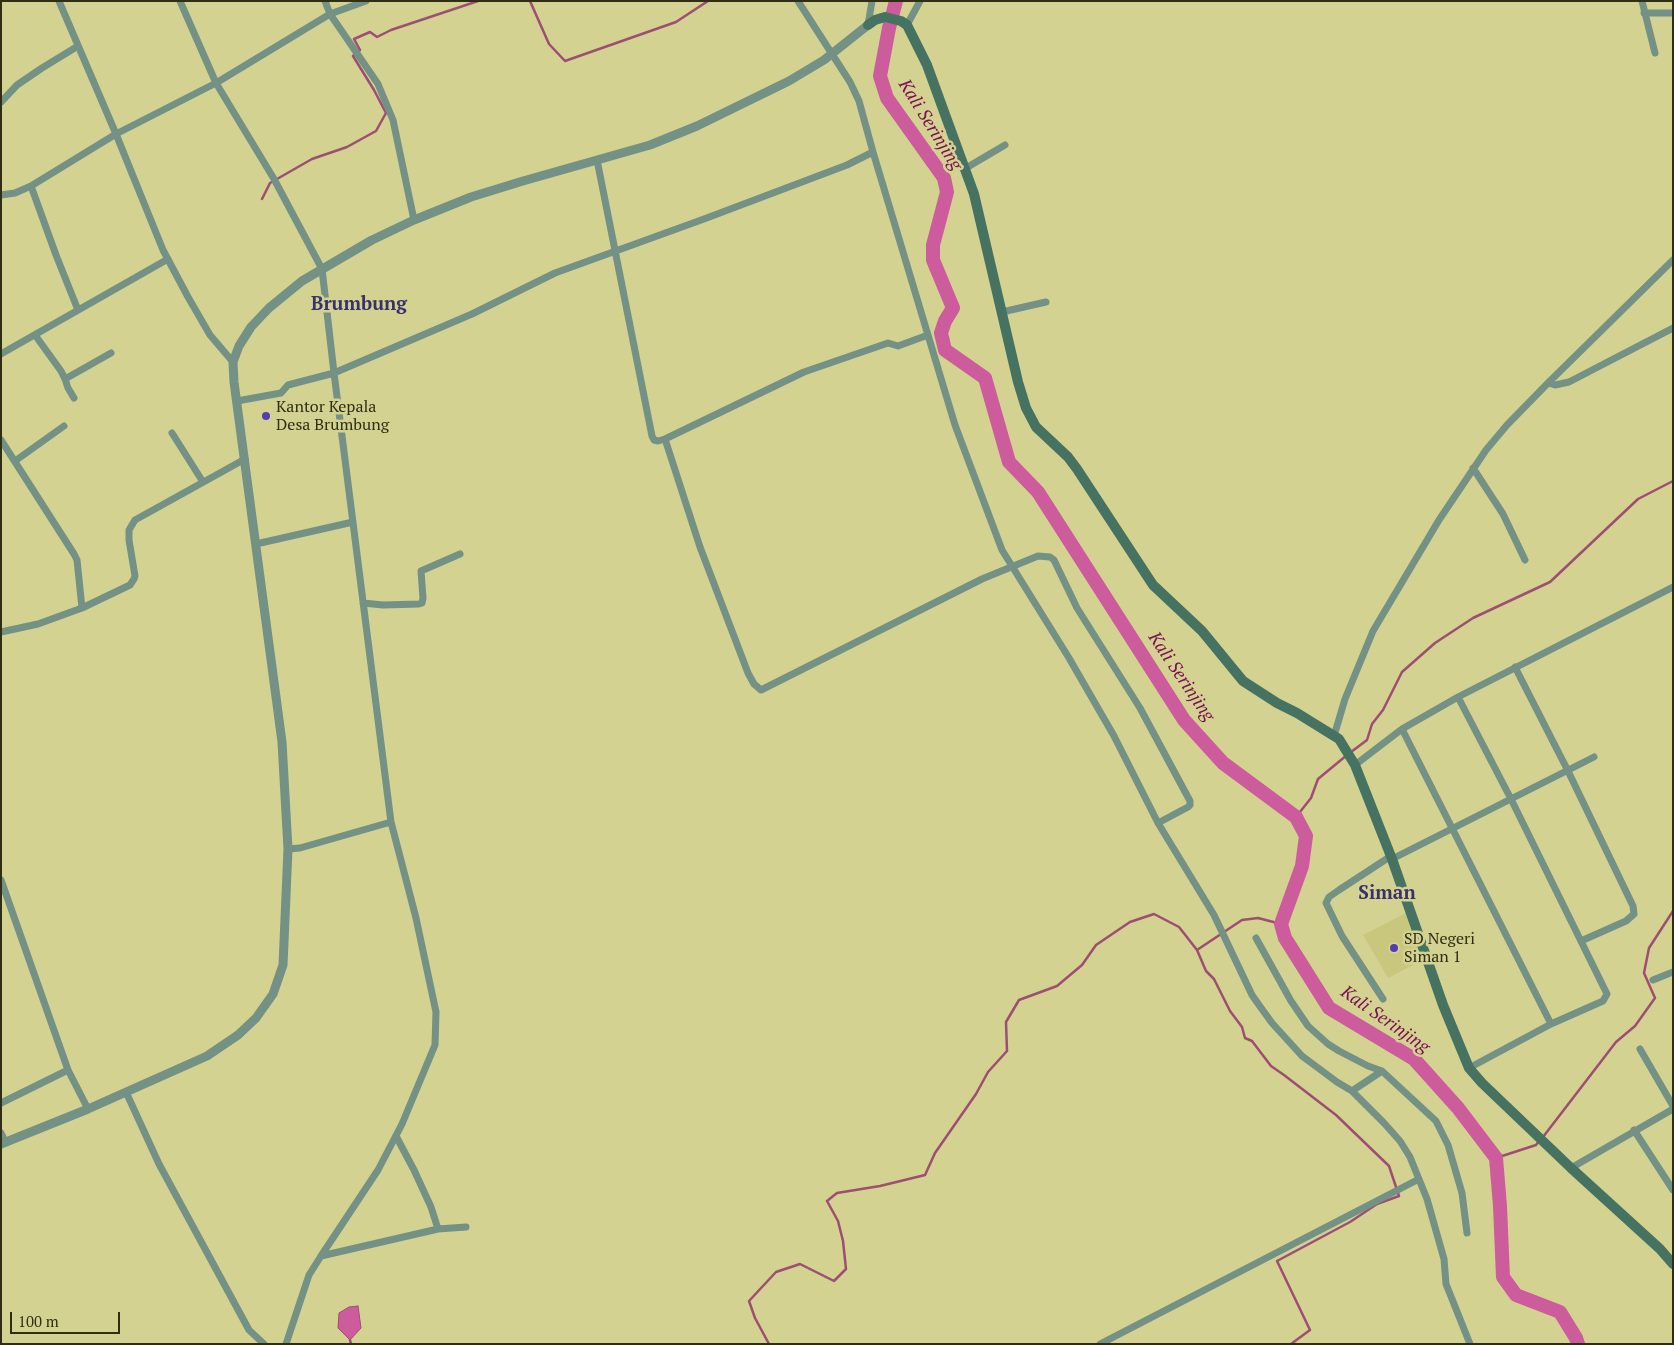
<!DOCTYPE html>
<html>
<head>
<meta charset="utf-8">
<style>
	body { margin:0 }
	#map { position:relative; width:1674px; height:1345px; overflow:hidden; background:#d3d290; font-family:"PT Serif",serif }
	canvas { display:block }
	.frame { position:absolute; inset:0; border:2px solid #2f2e14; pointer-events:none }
	.scale { position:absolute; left:10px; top:1312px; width:110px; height:22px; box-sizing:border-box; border:2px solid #2f2e14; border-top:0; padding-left:6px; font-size:15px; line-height:18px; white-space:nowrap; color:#2f2e14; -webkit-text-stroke:4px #d3d290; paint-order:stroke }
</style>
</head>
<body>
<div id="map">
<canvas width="1674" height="1345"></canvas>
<div class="frame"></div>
<div class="scale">100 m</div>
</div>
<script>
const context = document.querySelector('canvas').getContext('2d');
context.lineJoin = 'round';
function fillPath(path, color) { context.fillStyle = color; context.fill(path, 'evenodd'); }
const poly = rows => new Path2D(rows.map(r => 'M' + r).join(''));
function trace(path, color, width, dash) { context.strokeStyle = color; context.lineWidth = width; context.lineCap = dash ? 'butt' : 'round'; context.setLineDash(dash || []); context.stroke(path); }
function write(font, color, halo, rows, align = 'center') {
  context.font = font + ' "PT Serif",serif'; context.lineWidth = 5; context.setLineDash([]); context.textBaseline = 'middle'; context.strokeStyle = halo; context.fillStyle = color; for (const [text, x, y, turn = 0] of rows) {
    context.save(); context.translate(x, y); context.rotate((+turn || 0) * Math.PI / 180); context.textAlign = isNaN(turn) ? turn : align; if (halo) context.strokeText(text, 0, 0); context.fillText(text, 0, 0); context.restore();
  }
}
fillPath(poly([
	[1406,913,1421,961,1388,978,1363,935]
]), '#c9c77d');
const water = poly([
	[358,1306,361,1328,350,1340,338,1328,339,1313,349,1307,358,1306]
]);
fillPath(water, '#cd5c9d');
trace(water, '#9e4e74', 1);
trace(poly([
	[530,1,549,44,565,61,676,22,708,1],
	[262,199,270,183,312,159,347,147,376,131,386,113,374,90,353,56,360,50,354,39,370,32,377,37,391,30,478,1],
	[1351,752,1367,740,1372,724,1383,710,1402,672,1435,643,1473,618,1550,582,1638,499,1673,481],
	[1296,817,1311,798,1318,779,1347,755],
	[1197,950,1206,971,1214,979,1230,1011,1242,1027,1245,1038,1252,1041,1271,1066,1284,1075,1336,1115,1389,1166,1399,1196,1377,1204,1350,1222,1277,1261,1310,1330,1291,1344],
	[1543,1137,1616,1042,1635,1026,1655,998,1644,973,1649,948,1673,911],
	[1496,1158,1536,1145,1539,1141],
	[350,1340,351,1344],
	[769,1344,755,1318,749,1301,776,1272,800,1264,834,1281,846,1269,843,1241,838,1221,827,1201,837,1193,880,1186,925,1175,935,1153,976,1094,988,1072,1007,1051,1006,1022,1019,1000,1057,986,1082,965,1096,945,1130,922,1154,914,1179,927,1197,950,1242,920,1258,918,1281,924]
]), '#9e4e74', 2.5);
trace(poly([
	[896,1,889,28,880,76,887,98,944,178,947,192,933,245,933,260,953,308,945,321,941,333,945,350,985,378,1009,462,1038,492,1184,720,1223,763,1296,817,1306,836,1302,866,1281,924,1285,938,1329,1008,1414,1059,1458,1108,1496,1158,1500,1206,1503,1277,1516,1295,1560,1312,1576,1338,1578,1344]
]), '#cd5c9d', 14);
trace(poly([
	[59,1,116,134,163,250,188,297,210,335,233,362],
	[180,1,216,83,274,179,322,269,334,373,391,822,416,918,436,1012,435,1045,402,1124,378,1170,321,1256],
	[325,1,330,14,378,84,393,120,414,220],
	[798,1,850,82,859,101,873,152,955,425,1002,550,1069,658,1114,736,1158,823,1214,915,1252,995,1259,1005,1272,1023,1302,1056,1337,1082,1352,1091,1384,1123,1400,1141,1410,1157,1427,1199,1444,1259,1446,1284,1470,1344],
	[1642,1,1655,53],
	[1644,13,1673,13],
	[868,25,872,1],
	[907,25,920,1],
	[1,102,17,85,42,68,78,46],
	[597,160,652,436,654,440,658,441,665,439,804,372,888,343,898,346,928,335],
	[966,168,1005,145],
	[31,186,56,255,78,310],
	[1,195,15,193,31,186,116,134,216,83,330,14,366,1],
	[1002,312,1046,302],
	[35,335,61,371,65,379,68,388,74,398],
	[1,354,168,259],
	[65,379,111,353],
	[1548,383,1555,385,1569,382,1673,328],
	[237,401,281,393,288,385,334,373,472,314,555,273,704,219,847,165,873,152],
	[172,433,203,482],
	[665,439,700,547,748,673,754,684,761,690,982,579,1038,556,1050,557,1054,560,1077,608,1140,708,1190,801,1190,805,1188,807,1158,823],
	[1,440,74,554,77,560,82,608,38,624,1,632],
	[15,461,64,426],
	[1473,468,1503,514,1525,560],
	[256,544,353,522],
	[363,603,383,605,419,604,422,603,423,598,421,571,460,554],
	[82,608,130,585,134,579,135,576,129,540,129,530,135,520,245,459],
	[1515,667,1568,771,1633,906,1634,914,1626,921,1581,941],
	[1458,697,1511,799,1607,994,1603,1001,1551,1024,1469,1068],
	[1402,729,1551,1024],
	[1334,736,1345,699,1373,631,1439,520,1486,450,1507,425,1548,383,1673,260],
	[1355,765,1402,729,1458,697,1673,587],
	[288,849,300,848,391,822],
	[1392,859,1594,757],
	[1,880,68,1070],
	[1256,938,1291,1001,1308,1026,1328,1044,1339,1051,1368,1066,1382,1071],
	[1653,980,1673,972],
	[1383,999,1342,936,1326,903,1329,897,1339,890,1391,856],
	[1640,1049,1673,1106],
	[1352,1091,1382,1071,1436,1121,1448,1145,1462,1193,1467,1233],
	[126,1092,159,1164,249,1330,264,1344],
	[1,1103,68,1070,88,1109],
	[1634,1130,1673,1190],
	[1,1133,5,1141],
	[396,1136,414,1170,431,1207,438,1229],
	[1571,1168,1673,1109],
	[286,1344,309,1275,321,1256,438,1229,466,1227],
	[1100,1344,1419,1179]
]), '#739184', 7);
trace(poly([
	[1,1144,88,1109,207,1056,238,1035,256,1018,273,994,283,965,288,849,282,742,234,382,233,362,239,346,251,327,269,308,302,281,372,240,414,220,471,197,523,181,650,145,697,126,789,81,824,60,868,25]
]), '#739184', 9);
trace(poly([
	[868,25,875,20,885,17,901,21,907,25,927,65,974,194,1018,382,1026,408,1036,427,1068,457,1077,469,1153,585,1202,631,1243,681,1277,703,1297,713,1339,739,1355,765,1392,859,1443,1005,1469,1068,1482,1083,1571,1168,1660,1249,1673,1264]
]), '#467361', 10);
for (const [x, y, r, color] of [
	[266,416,5,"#563cb4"],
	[1394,948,5,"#563cb4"]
]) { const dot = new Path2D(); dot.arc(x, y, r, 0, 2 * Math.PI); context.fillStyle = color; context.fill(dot); trace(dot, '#d3d290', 2); }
write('16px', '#2f2e14', '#d3d290', [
	["Kantor Kepala",276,407],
	["Desa Brumbung",276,425],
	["SD Negeri",1404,939],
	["Siman 1",1404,957]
], 'left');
write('italic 18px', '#791055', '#d3d290', [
	["Kali Serinjing",930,125,58],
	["Kali Serinjing",1181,677,56],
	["Kali Serinjing",1385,1020,35]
]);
write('bold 19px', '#39306c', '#d3d290', [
	["Brumbung",359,305],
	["Siman",1387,894]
]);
</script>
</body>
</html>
